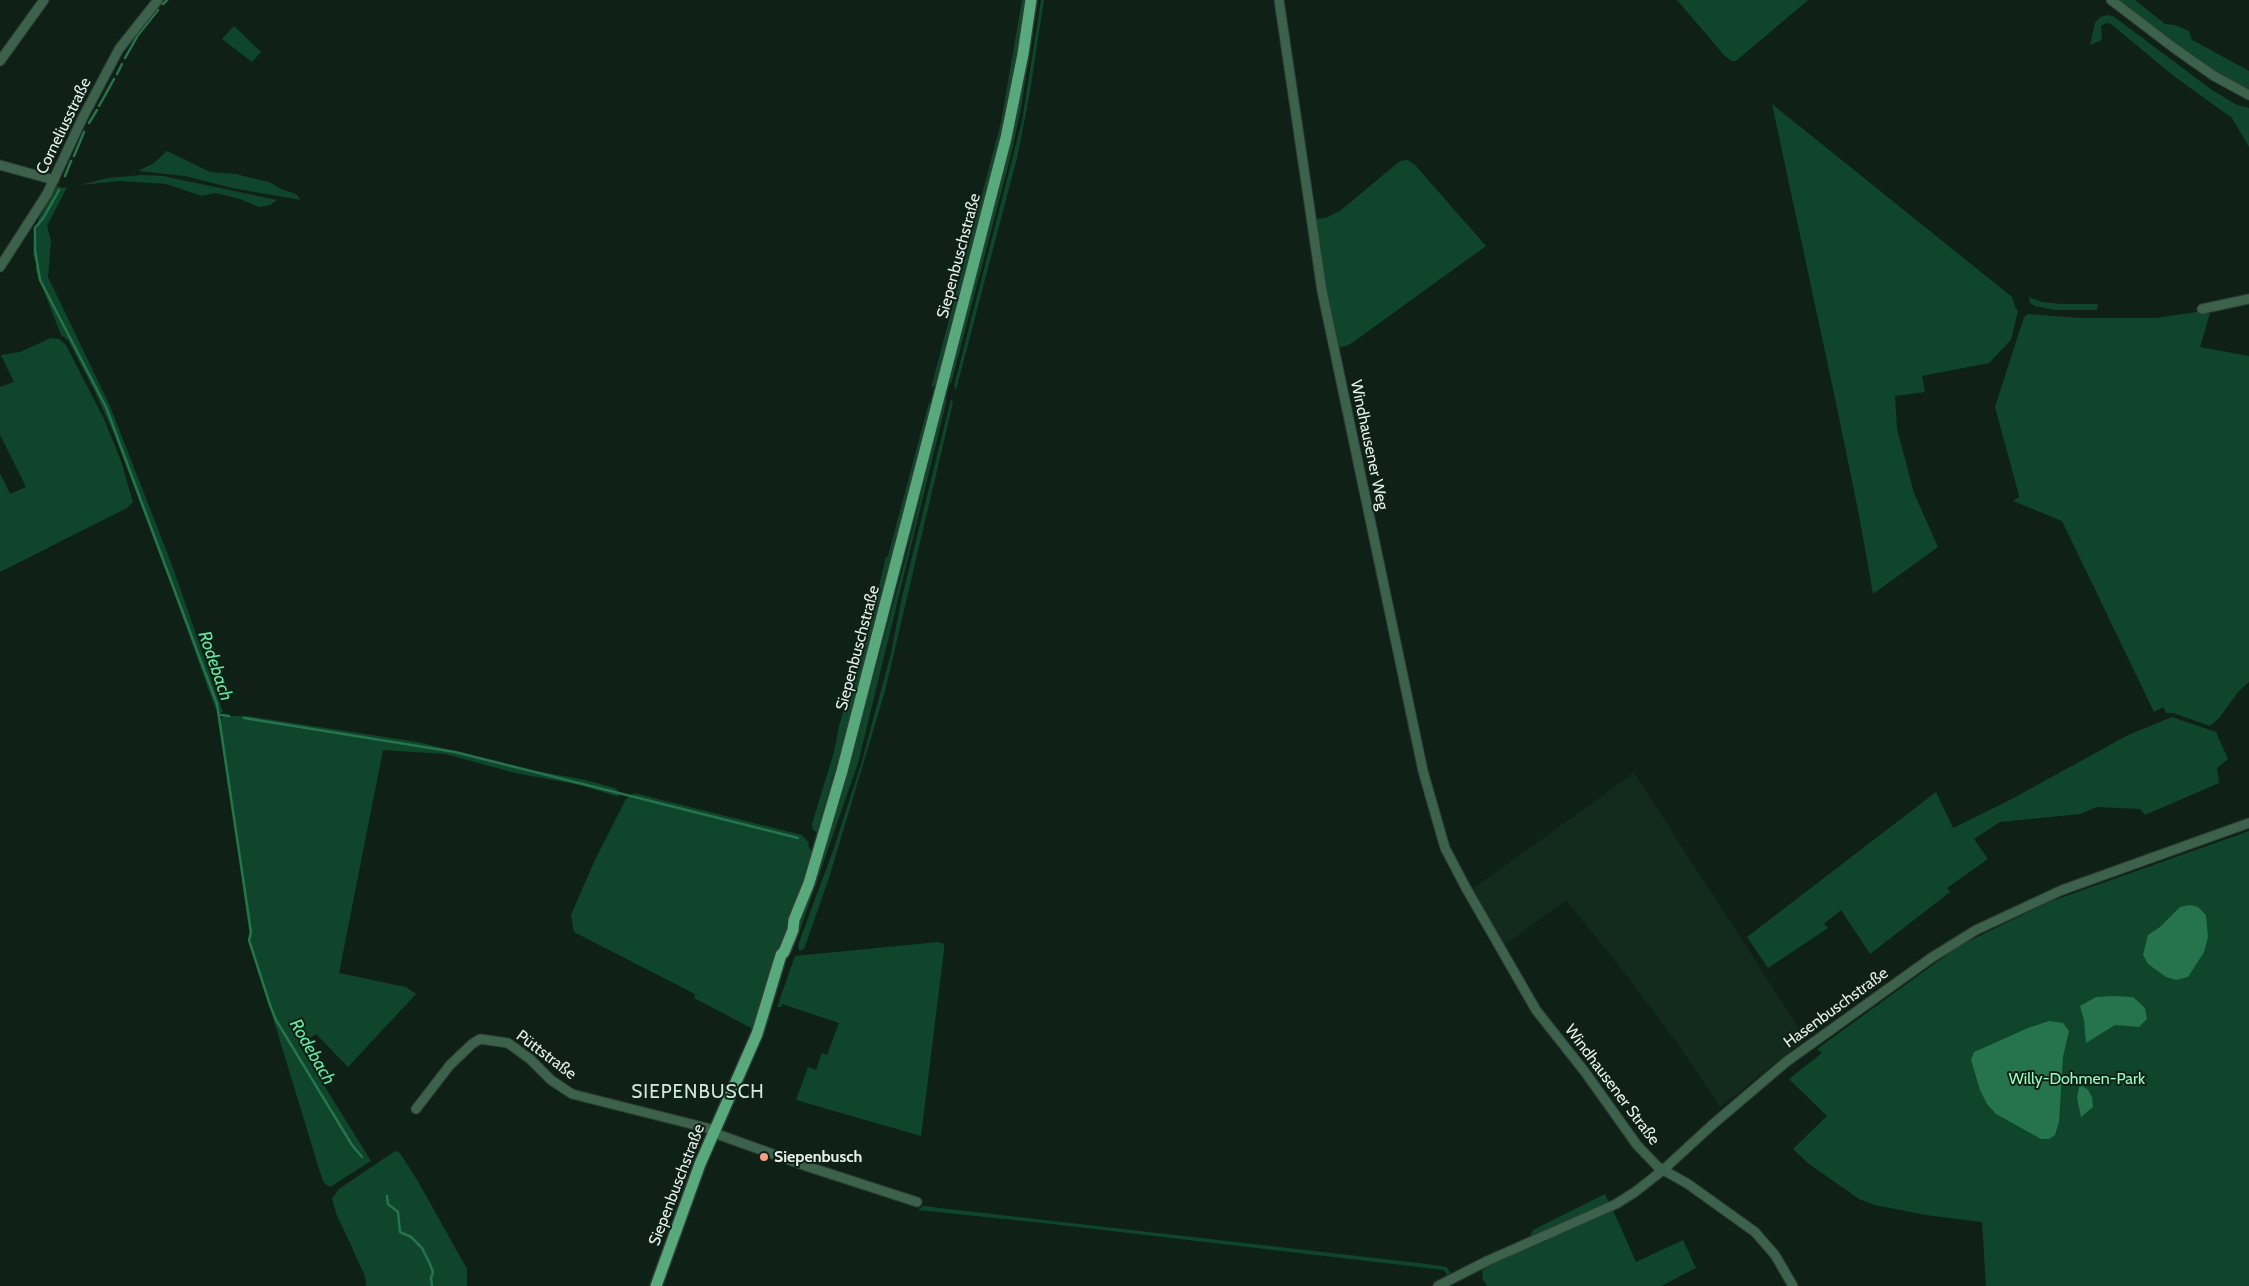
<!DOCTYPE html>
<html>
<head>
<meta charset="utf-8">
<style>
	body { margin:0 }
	canvas { display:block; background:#0f2016 }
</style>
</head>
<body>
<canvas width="2249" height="1286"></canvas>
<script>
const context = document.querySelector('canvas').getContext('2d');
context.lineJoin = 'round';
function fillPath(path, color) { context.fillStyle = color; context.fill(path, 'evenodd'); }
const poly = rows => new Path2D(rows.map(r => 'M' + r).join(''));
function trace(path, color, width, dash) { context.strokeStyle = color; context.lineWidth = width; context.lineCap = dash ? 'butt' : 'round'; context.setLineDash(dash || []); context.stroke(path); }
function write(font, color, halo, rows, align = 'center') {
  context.font = font + ' Cabin,sans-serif'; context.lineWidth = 4; context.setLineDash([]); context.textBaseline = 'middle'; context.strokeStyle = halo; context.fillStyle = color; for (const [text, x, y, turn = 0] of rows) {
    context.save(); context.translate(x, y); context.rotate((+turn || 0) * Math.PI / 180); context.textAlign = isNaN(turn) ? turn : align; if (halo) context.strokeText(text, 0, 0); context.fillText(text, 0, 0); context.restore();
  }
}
fillPath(poly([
	[1634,773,1806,1039,1720,1107,1675,1040,1613,958,1566,900,1503,946,1471,890]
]), '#132b1d');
fillPath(poly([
	[1022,0,1026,0,1009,110,937,384,931,388,1001,122],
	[1034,0,1037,0,1031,42,1021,109,1010,159,951,384,949,380,1007,160,1023,79],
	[1041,0,1044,0,1029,98,1017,158,956,390,954,386,1022,121],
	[1677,0,1808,0,1736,61,1731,61,1724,55],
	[2117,0,2135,0,2165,24,2175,25,2189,31,2192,40,2198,43,2249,71,2249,90,2210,68],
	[2107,15,2113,16,2212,90,2237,105,2249,108,2249,147,2232,118,2175,77,2111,24,2106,23,2101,26,2102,40,2090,45,2095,23,2100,17],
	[234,26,261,52,252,62,222,39],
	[1772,104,2012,297,2015,307,2018,311,2011,340,1989,363,1922,376,1925,392,1895,396,1897,429,1914,493,1938,547,1873,594,1859,515,1836,403],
	[167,151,210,172,235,174,269,182,283,190,296,194,301,200,232,188,185,176,138,171,154,163],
	[1408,160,1415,165,1486,246,1356,340,1347,346,1339,347,1334,339,1314,219,1325,218,1340,211,1400,161],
	[141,175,163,176,277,200,270,205,259,207,240,199,215,193,202,196,166,184,120,181,80,185,108,178],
	[57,186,63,188,67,187,47,226,51,241,48,277,110,406,172,565,223,712,219,713,215,708,173,590,114,434,94,390,68,340,61,335,35,268,37,265,33,255,39,218],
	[2029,297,2042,302,2061,304,2098,304,2097,310,2055,310,2035,306,2030,303],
	[2211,310,2200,347,2249,356,2249,682,2238,692,2220,717,2210,726,2173,713,2166,713,2163,707,2154,712,2062,521,2013,501,2019,497,2018,492,1995,407,2024,317,2028,314,2080,318,2155,318],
	[51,338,59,339,66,345,104,419,121,461,133,502,127,508,0,572,0,473,10,494,26,487,0,435,0,387,14,382,1,355,20,352],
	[947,399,858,763,794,947,792,945,825,851,844,786,906,557,944,400],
	[951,399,953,402,951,411,885,691,829,878,804,949,799,951,798,945,834,848,862,761,891,653,902,597],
	[929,402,931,408,860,681,817,832,813,830,812,824,834,752,839,726,877,594,886,557,888,556],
	[225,716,247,716,418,742,530,770,581,779,615,788,619,793,619,797,580,785,515,773,445,754,383,750,339,973,406,987,416,994,348,1067,316,1034,299,1045,371,1161,330,1187,324,1183,320,1172,251,946,226,757,218,721],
	[2172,717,2216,732,2228,759,2217,768,2219,783,2145,815,2140,809,2097,807,2080,814,2000,822,1974,839,1988,859,1947,888,1950,892,1870,954,1841,910,1824,924,1828,928,1768,968,1747,937,1936,792,1953,828,2010,800,2128,735],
	[634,793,802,835,809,843,808,845,811,851,811,855,790,921,789,929,755,1030,694,998,695,994,574,932,571,915,594,862,626,799],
	[2249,831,2249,1286,1986,1286,1982,1222,1926,1215,1875,1205,1859,1199,1809,1164,1793,1149,1827,1116,1789,1079,1822,1053,1817,1049,1959,946,2049,902],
	[938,942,944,944,944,950,921,1136,796,1100,808,1067,816,1070,822,1053,827,1055,839,1023,782,1004,781,1007,777,1007,795,956],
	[395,1151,400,1153,419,1183,467,1269,467,1286,366,1286,365,1276,336,1213,332,1198,339,1189],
	[1605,1194,1609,1203,1530,1236,1533,1230],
	[923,1206,1427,1264,1447,1267,1450,1273,1447,1275,1444,1270,1043,1223,918,1210],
	[1613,1210,1636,1262,1683,1240,1696,1268,1661,1286,1487,1286,1483,1280,1482,1271,1490,1264]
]), '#0f452a');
fillPath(poly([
	[2190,905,2198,907,2206,915,2208,937,2204,952,2188,977,2176,980,2166,977,2148,964,2143,955,2148,935,2160,927,2180,907],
	[2114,996,2133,997,2145,1008,2147,1019,2139,1027,2115,1025,2086,1043,2084,1020,2080,1006,2096,997],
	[2049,1021,2063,1023,2069,1031,2063,1057,2059,1122,2055,1135,2049,1139,2041,1139,1996,1114,1987,1104,1980,1090,1971,1060,1974,1052,1981,1049,2028,1028],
	[2083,1086,2088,1090,2092,1097,2093,1107,2081,1117,2077,1098,2079,1087]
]), '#26744b');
trace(poly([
	[163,4,167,0],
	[125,58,138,35,158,10],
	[117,74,122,64],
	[99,106,114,79],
	[89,123,97,110],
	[74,156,84,132],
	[65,176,71,161],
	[59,190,44,217,35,228,35,250,40,280,106,407,217,704,251,932,249,940,270,1005,276,1020,352,1145,362,1157],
	[221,715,229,716],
	[244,718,455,752,798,838],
	[387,1196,388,1204,398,1212,400,1232,411,1237,422,1248,429,1262,433,1272,431,1278,432,1286]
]), '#26744b', 2.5);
const minor = poly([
	[1279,0,1322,291,1423,771,1445,848,1466,888,1536,1010,1585,1072,1637,1145,1658,1167,1688,1184,1755,1232,1775,1255,1793,1286],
	[2111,0,2174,48,2214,76,2249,95],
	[0,61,44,0],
	[0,165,54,180],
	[0,267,47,194,82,119,119,49,158,0],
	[2202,309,2249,299],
	[416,1109,450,1065,472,1044,480,1039,508,1043,530,1059,551,1080,572,1094,715,1130],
	[714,1133,809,1167,917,1202],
	[1438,1286,1487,1261,1616,1204,1635,1192,1663,1170,1712,1125,1786,1062,1931,958,1976,930,2062,890,2249,823]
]);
const major = poly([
	[656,1286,700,1164,757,1034,781,955,784,952,793,930,794,920,809,883,842,771,1006,138,1023,54,1031,0]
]);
trace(minor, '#2d3d34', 11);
trace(major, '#2d3d34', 14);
trace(minor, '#3d624b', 9);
trace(major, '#58a97b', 11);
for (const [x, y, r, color] of [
	[764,1157,5,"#f49e86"]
]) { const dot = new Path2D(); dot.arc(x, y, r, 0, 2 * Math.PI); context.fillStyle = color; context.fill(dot); trace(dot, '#0f2016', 2); }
write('16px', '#e5f0e9', '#0f2016', [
	["Corneliusstraße",64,126,-64],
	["Siepenbuschstraße",959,256,-75],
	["Windhausener Weg",1369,445,78],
	["Siepenbuschstraße",858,648,-75],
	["Hasenbuschstraße",1836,1008,-36],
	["Püttstraße",546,1055,37],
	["Windhausener Straße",1612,1085,53],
	["Siepenbuschstraße",677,1185,-69]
]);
write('16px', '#98fbc0', '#0f2016', [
	["Willy-Dohmen-Park",2077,1079]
]);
write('bold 16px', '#e5f0e9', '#0f2016', [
	["Siepenbusch",774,1157]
], 'left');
write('italic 18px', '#64e8a1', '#0f2016', [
	["Rodebach",215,666,71],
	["Rodebach",312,1052,60]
]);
context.letterSpacing = '1px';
write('19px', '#d2e8d9', '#0f2016', [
	["SIEPENBUSCH",698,1092]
]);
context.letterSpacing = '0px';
</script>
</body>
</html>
